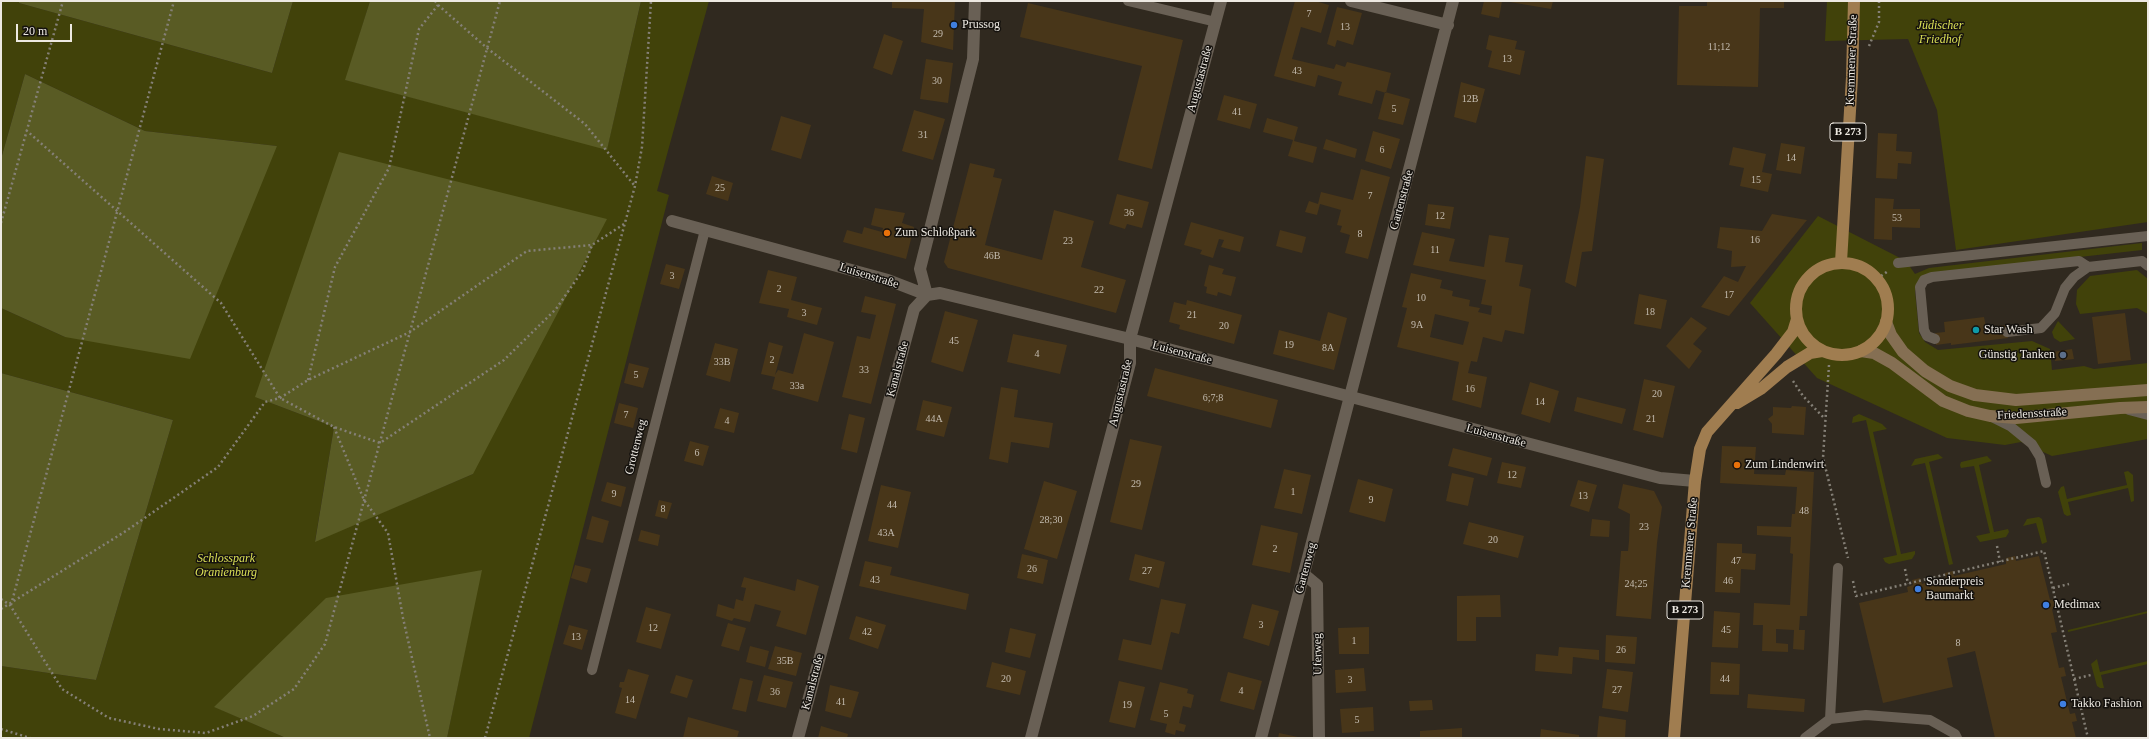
<!DOCTYPE html>
<html>
<head>
<meta charset="utf-8">
<style>
	body { margin:0 }
	#map { position:relative; width:2149px; height:739px; overflow:hidden; background:#30291f; font-family:"Times New Roman",serif }
	canvas { display:block }
	.frame { position:absolute; inset:0; border:2px solid #ede9e2; pointer-events:none }
	.scale { position:absolute; left:16px; top:24px; width:56px; height:18px; box-sizing:border-box; border:2px solid #ede9e2; border-top:0; padding-left:5px; font-size:12px; line-height:14px; white-space:nowrap; color:#ede9e2; -webkit-text-stroke:3px #15120e; paint-order:stroke }
</style>
</head>
<body>
<div id="map">
<canvas width="2149" height="739"></canvas>
<div class="frame"></div>
<div class="scale">20 m</div>
</div>
<script>
const context = document.querySelector('canvas').getContext('2d');
context.lineJoin = 'round';
function fillPath(path, color) { context.fillStyle = color; context.fill(path, 'evenodd'); }
const poly = rows => new Path2D(rows.map(r => 'M' + r).join(''));
function trace(path, color, width, dash) { context.strokeStyle = color; context.lineWidth = width; context.lineCap = dash ? 'butt' : 'round'; context.setLineDash(dash || []); context.stroke(path); }
function write(font, color, halo, rows, align = 'center') {
  context.font = font + ' "Times New Roman",serif'; context.lineWidth = 3; context.setLineDash([]); context.textBaseline = 'middle'; context.strokeStyle = halo; context.fillStyle = color; for (const [text, x, y, turn = 0] of rows) {
    context.save(); context.translate(x, y); context.rotate((+turn || 0) * Math.PI / 180); context.textAlign = isNaN(turn) ? turn : align; if (halo) context.strokeText(text, 0, 0); context.fillText(text, 0, 0); context.restore();
  }
}
fillPath(poly([
	[1,1,19,1,19,3,272,73,293,1,370,1,346,80,607,149,641,1,709,1,657,191,669,195,529,738,447,738,481,570,215,707,286,738,1,738,1,666,96,680,173,420,1,373,1,308,65,337,277,146,145,131,25,74,1,159],
	[255,397,473,474,315,541,334,427],
	[1827,1,2148,1,2148,222,1956,250,1937,110,1908,39,1825,41],
	[1818,216,1906,261,1915,274,1929,268,2142,243,2142,250,1928,274,1915,291,1919,333,1925,342,1938,350,2032,341,2050,349,2052,370,2084,366,2094,369,2148,363,2148,439,2052,456,2021,442,2005,445,1947,438,1817,378,1750,303],
	[2137,270,2148,279,2148,314,2137,308,2080,314,2076,304,2077,290,2090,276],
	[2058,321,2075,339,2060,342,2054,338,2052,332],
	[1859,414,1882,424,1887,429,1873,432,1901,554,1915,551,1915,554,1912,559,1889,564,1885,562,1883,558,1897,555,1866,420,1852,423,1853,417],
	[1938,454,1943,458,1929,462,1953,564,1949,565,1925,463,1911,466,1915,459],
	[1987,456,1992,461,1979,465,1994,532,2008,529,2009,532,2006,537,1980,542,1976,536,1990,533,1974,466,1961,468,1960,465,1961,462],
	[2128,471,2133,475,2134,501,2131,502,2128,488,2068,502,2071,515,2067,516,2064,514,2058,492,2061,487,2064,486,2067,499,2100,491,2127,485,2124,472],
	[2039,517,2042,519,2047,542,2042,544,2036,523,2023,526,2027,519],
	[2148,611,2148,613,2068,632,2068,630],
	[2097,659,2100,672,2148,661,2148,664,2101,675,2104,688,2100,688,2097,686,2091,664]
]), '#41420a');
fillPath(poly([
	[19,1,293,1,272,73,19,3],
	[370,1,641,1,607,150,345,80],
	[25,74,145,131,277,146,190,359,65,337,1,308,1,159],
	[339,152,607,219,473,474,315,542,334,427,255,397],
	[1,373,173,420,96,680,1,666],
	[482,570,447,738,286,738,214,707,326,598]
]), '#595b24');
fillPath(poly([
	[892,1,955,1,953,50,921,42,924,9,892,8],
	[1295,1,1315,1,1329,5,1321,33,1301,27,1292,59,1334,69,1336,64,1345,67,1347,62,1391,73,1386,93,1376,90,1372,104,1338,95,1342,82,1318,75,1315,87,1274,76],
	[1484,1,1502,1,1499,18,1481,14],
	[1504,1,1553,1,1551,9],
	[1707,1,1784,1,1784,8,1760,8,1758,87,1677,85,1679,6,1707,6],
	[1028,3,1183,40,1152,169,1118,160,1142,66,1020,37],
	[1337,7,1362,13,1353,45,1337,40,1335,47,1327,44],
	[884,34,903,41,892,75,873,68],
	[1489,35,1517,41,1515,49,1525,51,1520,75,1488,67,1492,51,1486,49],
	[926,59,953,63,948,103,920,99],
	[1461,82,1485,89,1476,123,1454,117],
	[1385,92,1410,99,1403,125,1378,119],
	[1224,95,1257,104,1250,129,1217,120],
	[914,110,945,119,933,160,902,151],
	[781,116,811,125,801,159,771,150],
	[1267,118,1298,127,1294,141,1317,147,1313,163,1288,156,1293,140,1263,132],
	[1373,131,1400,139,1391,169,1365,161],
	[1878,133,1897,134,1896,151,1912,152,1911,164,1898,163,1897,179,1876,178],
	[1326,139,1357,149,1355,158,1323,149],
	[1781,143,1805,147,1801,174,1776,170],
	[1733,147,1766,154,1762,172,1772,174,1768,192,1740,186,1744,168,1729,165],
	[1586,156,1604,159,1592,251,1582,252,1576,287,1565,282,1580,207],
	[970,163,995,169,993,177,1002,179,985,245,1042,260,1054,210,1094,221,1081,267,1126,280,1116,313,948,268,944,262],
	[1361,169,1390,177,1368,259,1345,253,1350,235,1340,232,1342,226,1337,225,1341,210,1320,204,1317,215,1305,212,1309,201,1318,204,1321,192,1353,200],
	[712,176,733,183,728,201,706,194],
	[1117,194,1149,202,1142,228,1127,224,1125,229,1109,224],
	[1875,198,1894,199,1893,209,1920,209,1920,228,1892,227,1892,240,1874,239],
	[1428,204,1454,207,1450,229,1425,225],
	[875,208,905,213,902,223,914,227,906,259,843,242,847,230,862,234,864,227,882,232,883,228,871,225],
	[1772,214,1807,220,1729,316,1701,307,1724,276,1738,282,1746,266,1731,267,1732,251,1717,248,1720,227,1762,231],
	[1191,222,1244,237,1240,252,1221,247,1224,240,1219,239,1213,258,1200,254,1202,250,1184,245],
	[1280,230,1306,237,1302,253,1276,246],
	[1422,232,1455,239,1449,261,1484,267,1489,235,1509,238,1505,262,1523,265,1519,286,1531,289,1524,334,1505,330,1502,342,1483,337,1477,362,1471,361,1468,373,1487,377,1481,408,1452,400,1459,362,1397,347,1407,308,1402,307,1411,273,1442,280,1440,288,1453,291,1452,296,1470,300,1469,306,1480,308,1478,312,1491,315,1492,306,1481,304,1486,280,1413,265],
	[1435,314,1469,322,1463,345,1430,337],
	[666,264,685,269,679,289,660,284],
	[1209,265,1224,269,1222,274,1236,277,1231,296,1218,292,1217,296,1206,293,1207,287,1204,286],
	[768,270,797,277,791,300,822,308,817,325,787,317,789,309,759,303],
	[1639,294,1667,300,1661,329,1634,324],
	[865,296,896,304,871,404,842,397,857,336,870,339,876,315,861,312],
	[1187,300,1242,315,1234,344,1179,329,1180,325,1169,322,1174,302,1186,305],
	[945,311,978,320,963,372,931,362],
	[1328,312,1347,318,1334,370,1273,354,1279,330,1320,341],
	[2125,313,2131,360,2098,364,2092,317],
	[1691,317,1707,328,1693,344,1702,351,1689,369,1666,346],
	[1984,317,1986,327,2006,325,2008,338,1951,345,1951,343,1936,345,1935,333,1945,332,1944,322],
	[804,333,834,342,818,402,772,389,775,377,761,374,769,342,783,346,775,375,778,370,793,374],
	[1013,334,1067,345,1060,374,1007,362],
	[715,343,738,349,730,382,706,375],
	[2072,349,2074,359,2055,361,2053,352],
	[629,363,649,368,643,388,624,383],
	[1155,368,1278,400,1271,428,1147,396],
	[1644,379,1675,386,1663,438,1633,430],
	[1530,382,1559,391,1550,423,1521,414],
	[1001,387,1018,390,1014,417,1053,423,1049,448,1011,442,1008,463,989,459],
	[1577,397,1626,409,1622,424,1574,411],
	[923,400,952,407,944,437,916,430],
	[619,403,638,408,633,428,614,423],
	[1792,406,1806,407,1804,435,1772,433,1772,424,1768,419,1773,415,1773,407,1791,408],
	[720,408,739,413,734,433,714,428],
	[849,414,865,418,857,453,841,449],
	[1130,439,1162,446,1142,530,1110,522],
	[690,441,709,446,703,466,684,461],
	[1722,446,1756,447,1754,474,1785,475,1786,470,1814,472,1807,616,1800,616,1799,630,1805,630,1804,650,1793,649,1794,630,1776,629,1776,643,1788,644,1788,652,1762,651,1763,625,1753,625,1754,603,1790,605,1793,554,1790,553,1791,537,1757,535,1757,526,1791,527,1792,514,1795,514,1797,487,1720,483],
	[1453,448,1492,458,1487,476,1448,466],
	[1502,462,1526,467,1521,488,1497,483],
	[1284,469,1311,475,1302,514,1274,508],
	[1452,473,1474,478,1468,506,1446,501],
	[1358,479,1393,489,1385,522,1349,512],
	[1578,480,1597,485,1589,512,1570,506],
	[1044,481,1077,491,1057,559,1024,549],
	[607,482,626,487,621,507,601,501],
	[1623,484,1654,491,1662,507,1657,543,1651,619,1616,616,1621,551,1628,551,1629,541,1630,514,1618,508],
	[881,485,911,492,898,548,868,541],
	[659,500,672,503,667,519,655,516],
	[592,516,609,521,603,543,586,539],
	[1592,519,1610,521,1609,537,1590,536],
	[1469,522,1524,536,1518,558,1463,544],
	[1261,525,1298,533,1290,573,1252,565],
	[641,530,660,535,658,546,638,541],
	[1717,543,1742,544,1742,553,1756,554,1755,570,1741,569,1740,593,1715,592],
	[1022,554,1048,560,1043,584,1017,578],
	[1135,554,1165,562,1159,588,1129,580],
	[2015,556,2016,561,2039,556,2050,600,2055,599,2057,608,2052,609,2057,632,2051,633,2059,668,2064,667,2066,676,2061,677,2070,714,2075,713,2077,721,2072,722,2076,738,1995,738,1975,651,1947,658,1953,687,1883,703,1859,603,1908,592,1907,587,1913,585,1912,580,1920,578,1922,584,1928,582,1929,587,1944,583,1943,579,1946,578,1945,573,1953,571,1954,576,2006,564,2006,558],
	[865,561,892,567,890,575,969,594,966,610,859,586],
	[575,565,591,569,587,583,571,578],
	[744,577,795,591,797,579,819,586,806,635,776,626,781,611,755,604,750,622,734,618,732,621,716,616,718,604,734,609,736,599,743,601,746,588,741,587],
	[1500,595,1501,617,1476,617,1476,641,1457,641,1457,596],
	[1161,599,1186,604,1179,634,1171,632,1162,670,1118,660,1123,639,1151,645],
	[1252,604,1279,611,1269,646,1243,638],
	[646,607,671,614,661,649,636,642],
	[1714,611,1740,613,1738,648,1712,647],
	[856,616,886,625,878,649,849,639],
	[728,623,746,628,739,651,721,646],
	[569,625,588,630,582,650,563,644],
	[1369,627,1369,654,1339,654,1338,628],
	[1010,628,1036,634,1030,658,1005,652],
	[1606,635,1637,637,1635,664,1605,662],
	[750,646,769,651,765,667,746,662],
	[775,646,802,653,796,676,768,669],
	[1559,647,1599,650,1599,660,1573,657,1572,674,1535,671,1536,654,1558,656],
	[992,662,1026,671,1020,695,986,687],
	[1711,662,1740,664,1739,695,1710,694],
	[1364,668,1366,691,1336,693,1335,670],
	[628,669,649,675,636,719,615,713,622,688,619,687,620,682,624,682],
	[1607,669,1633,672,1628,712,1602,708],
	[1228,672,1262,681,1254,710,1220,701],
	[676,675,693,680,687,698,670,693],
	[764,675,793,682,786,708,757,701],
	[740,678,753,681,746,712,732,709],
	[1119,681,1145,687,1135,728,1109,722],
	[1160,682,1188,689,1187,693,1194,695,1191,708,1183,706,1179,723,1186,725,1184,732,1176,730,1175,735,1165,732,1167,724,1150,720],
	[830,685,859,692,851,718,825,711],
	[1748,694,1805,699,1804,712,1747,708],
	[1432,700,1433,710,1410,711,1409,701],
	[1373,707,1374,731,1342,733,1340,709],
	[1599,716,1626,720,1625,738,1597,738],
	[688,717,739,731,737,738,683,738],
	[821,726,848,734,847,738,818,738],
	[1462,728,1462,737,1420,738,1420,731],
	[1541,729,1579,735,1579,738,1540,738],
	[1279,733,1298,737,1298,738,1278,738]
]), '#483619');
trace(poly([
	[435,1,438,5,487,48,585,124,634,185],
	[1869,46,1879,22,1879,1],
	[26,130,221,303,280,398,334,427,380,443,504,360,556,309,583,270,592,245],
	[1,223,63,1],
	[1877,279,1888,271],
	[1829,365,1823,458,1848,558],
	[308,380,335,267,389,168,419,29,438,5],
	[1793,381,1803,396,1824,418],
	[334,427,364,500,388,533,403,618,430,738],
	[1997,546,2000,562],
	[1905,569,1908,584],
	[1853,581,1856,596,2044,551,2088,738],
	[2053,588,2069,584],
	[1,599,10,605,62,689,109,718,159,729,206,733,253,716,294,689,325,644,500,1],
	[11,605,174,1],
	[1,609,126,531,218,467,265,402,280,398,308,380,410,332,527,251,592,245,624,224],
	[2074,679,2091,675],
	[1,729,30,738],
	[485,738,635,186,642,147,651,1]
]), '#858077', 2.5, [2, 3]);
trace(poly([
	[1128,1,1216,22],
	[1898,263,2148,236],
	[2007,332,2041,328,2055,313,2065,288,2074,277,2088,267,2142,261,2148,266],
	[1935,339,1927,336,1924,330,1920,287,1924,280,1932,277,2079,261,2088,267],
	[2129,410,2148,415],
	[1992,417,2010,426,2032,444,2040,457,2046,483],
	[592,670,705,230],
	[1830,719,1838,568],
	[1805,738,1830,719,1866,715,1930,720,1955,734,1957,738]
]), '#696055', 10);
trace(poly([
	[1351,1,1448,25],
	[672,221,888,280,927,295,940,293,1130,339,1660,478,1695,481],
	[927,295,920,269,973,59,975,1],
	[1305,575,1317,585,1319,738],
	[798,738,914,309,927,295],
	[1031,738,1130,363,1130,339,1221,1],
	[1261,738,1453,1]
]), '#696055', 12);
trace(poly([
	[1886,322,1891,335,1903,352,1925,371,1950,386,1975,395,2016,400,2148,390],
	[1861,351,1874,353,1892,363,1943,401,1968,411,1990,416,2016,418,2120,408,2148,407]
]), '#856f53', 12);
trace(poly([
	[1841,262,1852,77,1854,1],
	'1796 309a46 46 0 1 1 92 0a46 46 0 1 1-92 0Z',
	[1737,403,1762,388,1787,367,1810,353,1822,351],
	[1674,738,1695,481,1700,449,1707,432,1776,354,1793,332,1797,319]
]), '#a07d50', 12);
for (const [x, y, r, color] of [
	[954,25,4,"#3f7fe0"],
	[887,233,4,"#e8710a"],
	[1976,330,4,"#0f9aa8"],
	[2063,355,4,"#5c6f8a"],
	[1737,465,4,"#e8710a"],
	[1918,589,4,"#3f7fe0"],
	[2046,605,4,"#3f7fe0"],
	[2063,704,4,"#3f7fe0"]
]) { const dot = new Path2D(); dot.arc(x, y, r, 0, 2 * Math.PI); context.fillStyle = color; context.fill(dot); trace(dot, '#15120e', 1.5); }
write('10px', '#c4bcb0', null, [
	["7",1309,14],
	["13",1345,27],
	["29",938,34],
	["11;12",1719,47],
	["13",1507,59],
	["43",1297,71],
	["30",937,81],
	["12B",1470,99],
	["5",1394,109],
	["41",1237,112],
	["31",923,135],
	["6",1382,150],
	["14",1791,158],
	["15",1756,180],
	["25",720,188],
	["7",1370,196],
	["36",1129,213],
	["12",1440,216],
	["53",1897,218],
	["8",1360,234],
	["16",1755,240],
	["23",1068,241],
	["11",1435,250],
	["46B",992,256],
	["3",672,276],
	["2",779,289],
	["22",1099,290],
	["17",1729,295],
	["10",1421,298],
	["18",1650,312],
	["3",804,313],
	["21",1192,315],
	["9A",1417,325],
	["20",1224,326],
	["45",954,341],
	["19",1289,345],
	["8A",1328,348],
	["4",1037,354],
	["2",772,360],
	["33B",722,362],
	["33",864,370],
	["5",636,375],
	["33a",797,386],
	["16",1470,389],
	["20",1657,394],
	["6;7;8",1213,398],
	["14",1540,402],
	["7",626,415],
	["44A",934,419],
	["21",1651,419],
	["4",727,421],
	["6",697,453],
	["12",1512,475],
	["29",1136,484],
	["1",1293,492],
	["9",614,494],
	["13",1583,496],
	["9",1371,500],
	["44",892,505],
	["8",663,509],
	["48",1804,511],
	["28;30",1051,520],
	["23",1644,527],
	["43A",886,533],
	["20",1493,540],
	["2",1275,549],
	["47",1736,561],
	["26",1032,569],
	["27",1147,571],
	["43",875,580],
	["46",1728,581],
	["24;25",1636,584],
	["3",1261,625],
	["12",653,628],
	["45",1726,630],
	["42",867,632],
	["13",576,637],
	["1",1354,641],
	["8",1958,643],
	["26",1621,650],
	["35B",785,661],
	["20",1006,679],
	["44",1725,679],
	["3",1350,680],
	["27",1617,690],
	["4",1241,691],
	["36",775,692],
	["14",630,700],
	["41",841,702],
	["19",1127,705],
	["5",1166,714],
	["5",1357,720]
]);
for (const [x, y, w] of [
	[1848,132,36],
	[1685,610,36]
]) { const box = new Path2D(); box.roundRect(x - w / 2, y - 9, w, 18, 3); context.fillStyle = '#15120e'; context.fill(box); trace(box, '#ede9e2', 1); }
write('bold 11px', '#ede9e2', null, [
	["B 273",1848,132],
	["B 273",1685,610]
]);
write('12px', '#ede9e2', '#15120e', [
	["Prussog",962,25],
	["Zum Schloßpark",895,233],
	["Star Wash",1984,330],
	["Günstig Tanken",2055,355,"right"],
	["Zum Lindenwirt",1745,465],
	["Sonderpreis",1926,582],
	["Baumarkt",1926,596],
	["Medimax",2054,605],
	["Takko Fashion",2071,704]
], 'left');
write('italic 12px', '#dbe056', '#15120e', [
	["Jüdischer",1940,26],
	["Friedhof",1940,40],
	["Schlosspark",226,559],
	["Oranienburg",226,573]
]);
write('12px', '#ede9e2', '#15120e', [
	["Kremmener Straße",1852,60,-88],
	["Augustastraße",1200,79,-75],
	["Gartenstraße",1402,200,-75],
	["Luisenstraße",869,276,17],
	["Luisenstraße",1182,353,15],
	["Kanalstraße",898,369,-75],
	["Augustastraße",1121,393,-77],
	["Friedensstraße",2032,414,-3],
	["Luisenstraße",1496,436,15],
	["Grottenweg",636,447,-76],
	["Kremmener Straße",1690,543,-85],
	["Gartenweg",1306,568,-75],
	["Uferweg",1318,654,-91],
	["Kanalstraße",813,682,-75]
]);
</script>
</body>
</html>
